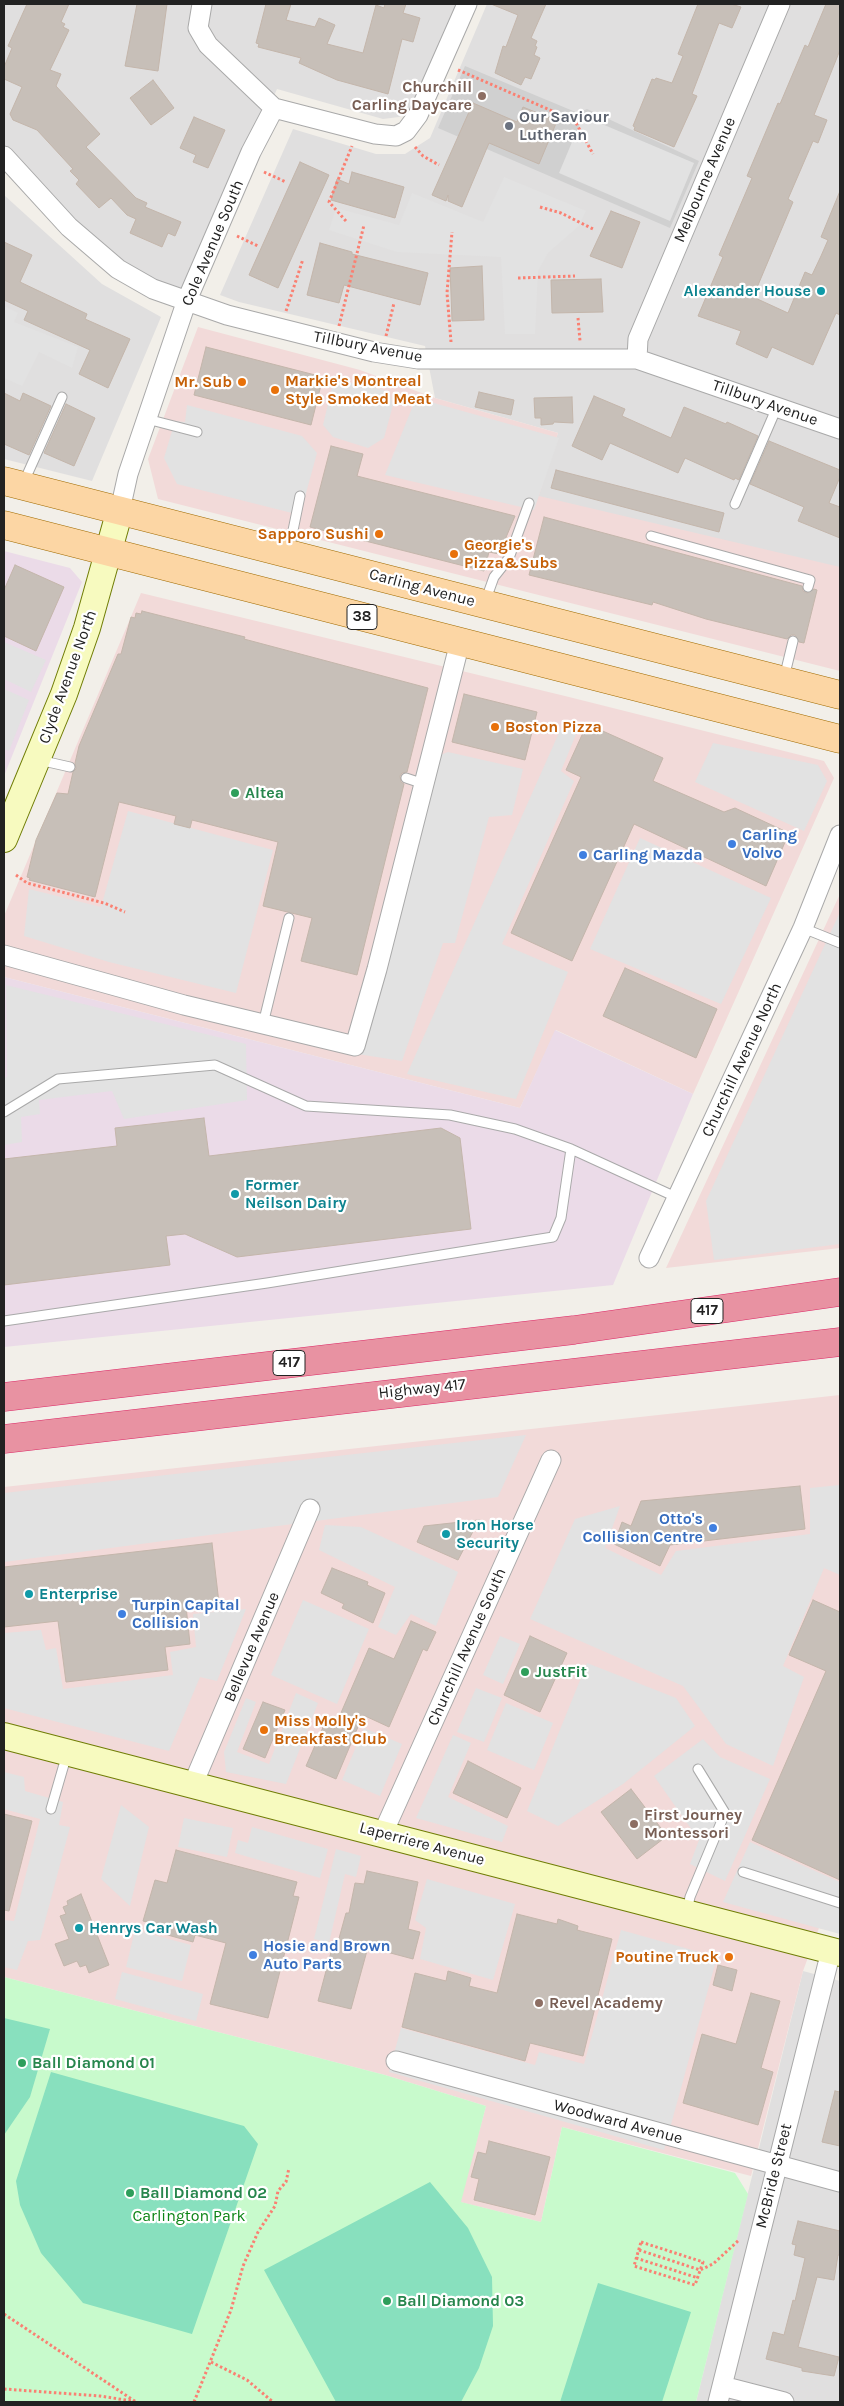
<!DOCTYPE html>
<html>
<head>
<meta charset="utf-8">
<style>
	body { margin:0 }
	#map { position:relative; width:844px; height:2406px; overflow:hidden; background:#f2efe9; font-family:Karla,sans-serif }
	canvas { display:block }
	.frame { position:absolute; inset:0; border:5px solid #222; pointer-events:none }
</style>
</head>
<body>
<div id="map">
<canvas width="844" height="2406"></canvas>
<div class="frame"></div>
</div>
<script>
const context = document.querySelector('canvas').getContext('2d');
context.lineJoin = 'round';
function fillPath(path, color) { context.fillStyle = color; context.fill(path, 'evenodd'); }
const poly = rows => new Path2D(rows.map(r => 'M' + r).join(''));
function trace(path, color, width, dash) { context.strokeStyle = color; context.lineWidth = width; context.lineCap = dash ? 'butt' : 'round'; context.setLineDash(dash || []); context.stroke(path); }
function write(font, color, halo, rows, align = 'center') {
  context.font = font + ' Karla,sans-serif'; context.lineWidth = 4.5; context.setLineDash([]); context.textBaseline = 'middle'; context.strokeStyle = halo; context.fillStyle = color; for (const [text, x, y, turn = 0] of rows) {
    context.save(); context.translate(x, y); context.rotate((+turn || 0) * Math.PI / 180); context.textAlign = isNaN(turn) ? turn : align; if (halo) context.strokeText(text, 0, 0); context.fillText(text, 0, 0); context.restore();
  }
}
fillPath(poly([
	[4,4,458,4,409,111,399,117,383,119,277,89,187,300,153,289,50,207,4,155],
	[487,4,840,4,840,607,504,586,558,433,435,398,425,346,239,302,220,295,293,129,376,154,405,154,430,138],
	[4,195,102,284,161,317,92,481,4,459],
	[803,1971,840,1981,840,2402,696,2402]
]), '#e0dfdf');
fillPath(poly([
	[198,327,360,370,435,398,558,433,539,496,840,567,840,671,158,499,148,459],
	[141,593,569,697,824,761,834,778,693,1094,556,1030,520,1108,4,977,4,916],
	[840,894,840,1248,666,1268],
	[840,1395,840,1933,819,1928,803,1971,751,2176,562,2127,541,2222,460,2202,486,2106,385,2075,4,1977,4,1487]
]), '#f2dad9');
fillPath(poly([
	[4,551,70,568,82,582,4,776],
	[4,977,520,1108,555,1030,693,1094,613,1285,4,1347]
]), '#ebdbe8');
fillPath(poly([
	[465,66,578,113,587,109,699,161,670,228,438,128]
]), '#d0d0d0');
fillPath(poly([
	[4,1977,385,2075,486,2106,461,2202,541,2222,562,2127,735,2173,748,2194,696,2402,4,2402]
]), '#c8facc');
fillPath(poly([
	[4,2018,50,2029,30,2097,4,2135],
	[51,2072,244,2126,258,2144,192,2334,83,2303,41,2253,20,2205,16,2181],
	[430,2182,468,2228,492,2277,493,2326,479,2368,461,2402,336,2402,264,2270],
	[598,2283,691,2312,662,2402,560,2402]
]), '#88e0be');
fillPath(poly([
	[583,116,694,163,670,221,559,173],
	[504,177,586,211,579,226,548,253,538,271,535,334,505,334,501,257,397,252,329,230,336,208,399,225,412,193,483,222],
	[4,306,18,313,14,322,78,347,72,368,39,352,22,386,4,378],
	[334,379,389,391,393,405,384,438,368,448,333,437,323,425],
	[416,398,559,438,534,510,385,475],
	[187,405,302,436,317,453,300,515,177,484,164,458,175,421,185,422],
	[4,642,46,660,31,692,4,679],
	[4,689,29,700,9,751,4,749],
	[562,726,577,732,561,771,574,781,502,944,568,972,516,1099,407,1074],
	[713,743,818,765,827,781,804,831,695,782],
	[448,752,523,769,512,815,489,817,455,943,443,943,402,1061,351,1053,418,764],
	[128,811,273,850,236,993,109,962,24,936,29,889,101,907],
	[640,838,771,898,721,1004,590,949],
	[840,912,840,1244,714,1260,706,1201],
	[6,985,246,1044,247,1100,124,1119,112,1091,39,1100,40,1114,21,1117,22,1142,4,1145,4,1078,7,1077],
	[526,1435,498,1497,4,1562,4,1493],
	[840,1485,840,1575,824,1568,783,1666,804,1677,773,1766,726,1744,683,1686,530,1619,575,1519,620,1506,605,1548,661,1575,676,1551,810,1534,810,1488],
	[325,1525,361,1527,458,1572,436,1626,411,1614,396,1635,378,1627,395,1587,319,1550],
	[303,1600,369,1629,337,1704,271,1675],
	[246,1609,217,1681,200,1677,169,1751,4,1708,4,1633,41,1630,46,1650,56,1648,63,1689,173,1675,170,1652,196,1647,193,1614],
	[500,1636,520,1644,503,1684,483,1675],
	[587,1663,676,1698,695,1726,623,1784,558,1826,527,1811],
	[476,1688,502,1698,484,1742,457,1732],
	[296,1693,318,1703,286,1784,226,1772,224,1752,246,1698,256,1702,237,1752,269,1764],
	[506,1703,553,1723,534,1770,487,1750],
	[364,1728,402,1744,380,1796,342,1780],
	[453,1735,471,1743,448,1797,508,1826,502,1842,416,1818],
	[703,1739,720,1757,770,1779,725,1881,690,1864,699,1840,654,1776],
	[4,1772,24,1777,25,1791,63,1802,59,1825,70,1827,40,1940,28,1941,17,1970,4,1967,4,1920,14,1921,40,1819,4,1809],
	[121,1805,149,1827,130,1906,101,1879],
	[184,1818,233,1828,227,1857,178,1847],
	[252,1827,328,1849,320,1878,235,1853,238,1840,248,1843],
	[750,1842,840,1882,840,1934,723,1902],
	[336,1849,361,1856,356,1877,345,1874,329,1943,314,1939],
	[427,1879,515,1904,493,1980,420,1959,426,1928,415,1920],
	[135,1930,191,1945,182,1981,126,1967],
	[621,1930,717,1957,664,2150,389,2072,401,2028,535,2065,539,2052,584,2064],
	[122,1972,203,1994,196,2021,115,1999]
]), '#e2e2e2');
const building = poly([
	[27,4,69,4,61,22,65,24,63,27,69,30,50,70,61,74,56,86,100,134,86,147,136,198,147,203,145,207,181,222,175,236,168,233,162,247,130,233,136,219,127,215,111,198,99,208,76,184,79,180,70,171,73,169,37,130,13,120,10,114,22,87,4,79,4,67,12,48,8,46,27,4],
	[137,4,167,4,158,71,125,66,137,4],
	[266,4,291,4,286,20,315,27,319,18,335,25,327,44,363,53,376,5,384,8,385,4,406,4,403,13,420,18,413,42,402,39,388,94,337,80,299,63,301,58,258,47,259,44,256,43,266,4],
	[491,4,546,4,531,38,537,41,535,46,537,47,534,55,540,58,531,79,525,77,521,85,495,73,503,46,506,47,518,15,491,4],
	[698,4,731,4,741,7,732,28,719,23,692,94,697,96,674,147,634,130,635,127,633,126,652,79,655,80,656,78,672,83,683,56,678,54,698,4],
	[826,4,840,4,840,50,814,115,827,120,818,143,813,141,788,199,793,202,753,297,788,313,805,272,812,275,821,256,828,240,821,237,840,191,840,315,836,313,813,365,772,347,767,358,736,344,741,331,698,316,723,257,719,255,752,178,747,176,778,103,780,104,805,45,808,47,826,4],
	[153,80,174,108,151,125,130,98,153,80],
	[473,103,517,122,523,107,557,121,539,164,489,143,462,207,448,201,448,195,446,201,432,195,473,103],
	[194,117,225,130,208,168,193,162,196,155,180,148,194,117],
	[300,162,329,175,278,288,249,275,300,162],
	[352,172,404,187,395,218,331,200,337,179,349,184,352,172],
	[611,211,640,222,622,268,590,256,611,211],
	[4,242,32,255,20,282,87,314,85,319,130,339,108,388,79,374,90,350,24,320,28,311,4,300,4,242],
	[320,243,352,252,352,254,428,273,420,305,344,285,339,303,307,295,320,243],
	[482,266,484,320,452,321,450,268,482,266],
	[601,279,603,312,552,313,551,280,601,279],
	[206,347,323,377,311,425,194,395,206,347],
	[479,392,514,400,511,415,475,407,479,392],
	[4,393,20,401,23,393,51,406,29,455,4,444,4,393],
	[594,396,625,409,622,416,671,438,684,407,726,424,727,422,758,436,739,480,735,478,734,480,685,458,678,473,610,443,602,460,572,446,594,396],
	[572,397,573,423,554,422,553,424,541,425,541,418,535,418,534,398,572,397],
	[66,404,95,418,74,466,44,453,66,404],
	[769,441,840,470,840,477,829,503,840,507,840,538,798,521,804,507,750,484,769,441],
	[331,446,363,454,357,476,515,516,499,554,489,552,484,571,310,527,331,446],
	[556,470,724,513,719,532,551,488,556,470],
	[544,517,802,586,803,591,807,593,814,589,817,590,804,643,799,642,795,635,791,635,787,639,706,619,653,602,652,605,529,575,544,517],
	[15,565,64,587,36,651,4,636,4,590,15,565],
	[142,611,245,637,244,639,428,688,407,772,402,773,400,776,401,782,404,784,357,975,301,961,312,918,263,906,278,842,192,820,190,828,174,824,176,816,119,802,95,897,29,880,30,878,27,877,36,840,57,793,68,794,73,772,76,769,75,763,79,746,118,654,121,654,131,617,135,618,136,613,141,614,142,611],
	[464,694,537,712,525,760,452,742,464,694],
	[587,724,663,758,653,781,724,812,735,808,789,833,766,886,634,824,572,961,511,933,581,777,566,770,587,724],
	[625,968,717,1009,696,1058,603,1016,625,968],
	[204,1118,209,1156,441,1128,460,1138,471,1229,237,1257,185,1234,166,1236,170,1265,4,1285,4,1159,117,1146,115,1128,204,1118],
	[800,1486,805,1529,670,1545,660,1566,614,1544,622,1522,631,1526,641,1501,800,1486],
	[479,1520,458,1560,417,1542,424,1526,479,1520],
	[212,1543,219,1603,186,1606,190,1644,165,1647,168,1670,66,1682,58,1621,4,1627,4,1567,212,1543],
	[332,1568,368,1582,367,1585,385,1593,373,1623,342,1608,344,1604,321,1593,332,1568],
	[813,1600,840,1612,840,1880,752,1840,826,1671,789,1655,813,1600],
	[411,1621,436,1632,427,1651,423,1649,389,1727,363,1715,336,1779,306,1766,324,1725,334,1729,369,1648,394,1659,411,1621],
	[530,1636,567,1653,540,1712,504,1695,530,1636],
	[263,1702,285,1710,265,1758,243,1749,263,1702],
	[468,1761,521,1788,507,1818,453,1793,468,1761],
	[631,1789,667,1836,637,1859,601,1812,631,1789],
	[4,1814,32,1821,9,1911,4,1910,4,1814],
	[176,1850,297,1882,293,1896,299,1897,268,2018,210,2004,226,1943,195,1935,193,1942,164,1934,166,1927,143,1921,155,1880,167,1883,176,1850],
	[367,1871,418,1882,408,1929,420,1932,413,1959,368,1947,351,2009,318,2001,334,1941,338,1942,346,1913,349,1913,355,1883,364,1884,367,1871],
	[81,1894,109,1965,89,1973,86,1965,80,1967,77,1961,64,1966,55,1944,69,1939,60,1916,66,1914,63,1907,68,1905,67,1901,81,1894],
	[517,1914,557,1924,558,1919,578,1926,577,1930,612,1939,583,2056,530,2043,525,2061,402,2027,415,1973,446,1981,448,1971,471,1978,469,1986,497,1993,517,1914],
	[718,1965,737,1970,732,1991,713,1985,718,1965],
	[751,1993,780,2001,761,2068,773,2072,758,2125,683,2103,702,2034,736,2044,751,1993],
	[835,2091,840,2092,840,2146,822,2142,835,2091],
	[489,2141,550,2157,535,2215,474,2200,479,2179,471,2177,478,2152,486,2154,489,2141],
	[798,2221,840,2231,840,2255,838,2255,834,2280,817,2277,798,2347,839,2357,834,2376,802,2371,802,2368,766,2359,773,2332,784,2335,793,2300,795,2301,805,2258,794,2255,796,2245,792,2244,798,2221]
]);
fillPath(building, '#c7bfb8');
trace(building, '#c4b6ab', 1);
const lane = poly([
	[147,419,197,432],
	[23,484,62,397],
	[735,504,777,407],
	[651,536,810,580,808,587],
	[289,550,300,496],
	[485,602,494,577,509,558,529,503],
	[784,678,793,641],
	[39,760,70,767],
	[406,778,424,784],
	[803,928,840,943],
	[263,1024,289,918],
	[4,1112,58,1079,215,1065,306,1106,450,1115,515,1129,571,1149,561,1218,553,1237,267,1283,4,1321],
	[571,1149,678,1198],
	[51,1809,67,1754],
	[743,1872,840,1903],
	[687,1911,690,1897,725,1813,698,1769]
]);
const street = poly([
	[202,4,198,28,208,45,274,108,375,134,396,136,406,131,418,115,467,4],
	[4,156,69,227,118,269,153,289,227,315,374,352,418,359,637,359,840,429],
	[637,359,638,339,780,4],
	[120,510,128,474,187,300,251,152,274,108],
	[4,955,184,1005,355,1046,377,969,460,642],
	[649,1258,803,928,840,835],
	[193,1784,310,1509],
	[383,1833,551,1460],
	[396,2061,840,2182],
	[722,2386,784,2402],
	[718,2402,831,1951]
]);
const secondary = poly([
	[4,839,64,694,87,628,120,510],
	[4,1736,840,1953]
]);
const primary = poly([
	[4,481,840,695],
	[4,525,840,739]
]);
const highway = poly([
	[4,1397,574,1330,840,1292],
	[4,1439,840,1342]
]);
trace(lane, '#a9a9a9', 11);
trace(street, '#a9a9a9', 21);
trace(secondary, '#707d05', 28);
trace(primary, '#a06b00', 29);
trace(highway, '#dc2a67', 29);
trace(poly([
	[458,70,575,121,593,154],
	[415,147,423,156,439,165],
	[264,172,286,182],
	[540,207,561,213,595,230],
	[346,221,329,202,352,146],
	[237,236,258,246],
	[518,278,575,276],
	[286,311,303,259],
	[578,318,580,341],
	[339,326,364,225],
	[386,336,394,303],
	[451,342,447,293,452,232],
	[16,875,27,883,104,903,125,912],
	[641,2242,703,2262,695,2285,634,2266,641,2242],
	[639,2250,700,2270,713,2264,739,2240],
	[636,2258,698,2278],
	[4,2314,136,2402],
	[211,2362,247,2380,273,2402],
	[4,2389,100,2396,132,2401],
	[194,2402,231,2310,243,2266,258,2232,275,2206,278,2191,286,2182,289,2168]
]), '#fa8072', 3, [2.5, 2.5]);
trace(lane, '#fff', 9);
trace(street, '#fff', 19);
trace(secondary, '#f7fabf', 26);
trace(primary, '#fcd6a4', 28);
trace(highway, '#e892a2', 28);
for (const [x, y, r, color] of [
	[482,96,5,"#8d6e63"],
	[509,126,5,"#6b7280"],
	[821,291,5,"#0f9aa8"],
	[242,382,5,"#e8710a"],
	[275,390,5,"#e8710a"],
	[379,534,5,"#e8710a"],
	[454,554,5,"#e8710a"],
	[495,727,5,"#e8710a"],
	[235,793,5,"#2e9e5b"],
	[732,844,5,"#3f7fe0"],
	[583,855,5,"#3f7fe0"],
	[235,1194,5,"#0f9aa8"],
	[713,1528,5,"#3f7fe0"],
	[446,1534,5,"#0f9aa8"],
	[29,1594,5,"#0f9aa8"],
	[122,1614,5,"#3f7fe0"],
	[525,1672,5,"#2e9e5b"],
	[264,1730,5,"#e8710a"],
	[634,1824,5,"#8d6e63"],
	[79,1928,5,"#0f9aa8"],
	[253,1955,5,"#3f7fe0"],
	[729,1957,5,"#e8710a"],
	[539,2003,5,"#8d6e63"],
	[22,2063,5,"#2e9e5b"],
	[130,2193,5,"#2e9e5b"],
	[387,2301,5,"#2e9e5b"]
]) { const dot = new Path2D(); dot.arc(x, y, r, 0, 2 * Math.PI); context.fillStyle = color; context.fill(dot); trace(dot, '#fff', 2); }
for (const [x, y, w] of [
	[362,617,30],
	[707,1311,32],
	[289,1363,32]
]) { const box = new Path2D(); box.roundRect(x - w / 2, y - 12.5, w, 25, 4); context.fillStyle = '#fff'; context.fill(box); trace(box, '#222', 1); }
write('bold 15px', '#222', null, [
	["38",362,617],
	["417",707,1311],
	["417",289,1363]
]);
write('bold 16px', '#785e54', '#fff', [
	["Churchill",472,87,"right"],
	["Carling Daycare",472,105,"right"],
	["First Journey",644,1815],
	["Montessori",644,1833],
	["Revel Academy",549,2003]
], 'left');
write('bold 16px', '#5b616d', '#fff', [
	["Our Saviour",519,117],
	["Lutheran",519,135]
], 'left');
write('16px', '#222', '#fff', [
	["Melbourne Avenue",705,180,-67],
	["Cole Avenue South",213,243,-67],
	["Tillbury Avenue",368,347,11],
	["Tillbury Avenue",765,403,19],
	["Carling Avenue",422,588,15],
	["Clyde Avenue North",68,677,-70],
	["Churchill Avenue North",742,1060,-65],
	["Highway 417",422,1389,-6],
	["Bellevue Avenue",252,1647,-67],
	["Churchill Avenue South",467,1647,-66],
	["Laperriere Avenue",422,1844,15],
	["Woodward Avenue",618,2122,15],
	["McBride Street",774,2176,-76]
]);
write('bold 16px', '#0d838f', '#fff', [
	["Alexander House",811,291,"right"],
	["Former",245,1185],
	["Neilson Dairy",245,1203],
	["Iron Horse",456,1525],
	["Security",456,1543],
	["Enterprise",39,1594],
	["Henrys Car Wash",89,1928]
], 'left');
write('bold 16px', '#c56008', '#fff', [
	["Markie's Montreal",285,381],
	["Style Smoked Meat",285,399],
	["Mr. Sub",232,382,"right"],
	["Sapporo Sushi",369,534,"right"],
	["Georgie's",464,545],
	["Pizza&Subs",464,563],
	["Boston Pizza",505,727],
	["Miss Molly's",274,1721],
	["Breakfast Club",274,1739],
	["Poutine Truck",719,1957,"right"]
], 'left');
write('bold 16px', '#27864d', '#fff', [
	["Altea",245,793],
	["JustFit",535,1672],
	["Ball Diamond 01",32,2063],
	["Ball Diamond 02",140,2193],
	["Ball Diamond 03",397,2301]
], 'left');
write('bold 16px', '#366cbe', '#fff', [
	["Carling",742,835],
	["Volvo",742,853],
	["Carling Mazda",593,855],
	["Otto's",703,1519,"right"],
	["Collision Centre",703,1537,"right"],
	["Turpin Capital",132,1605],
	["Collision",132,1623],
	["Hosie and Brown",263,1946],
	["Auto Parts",263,1964]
], 'left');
write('16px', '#0c8416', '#fff', [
	["Carlington Park",189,2216]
]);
</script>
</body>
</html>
